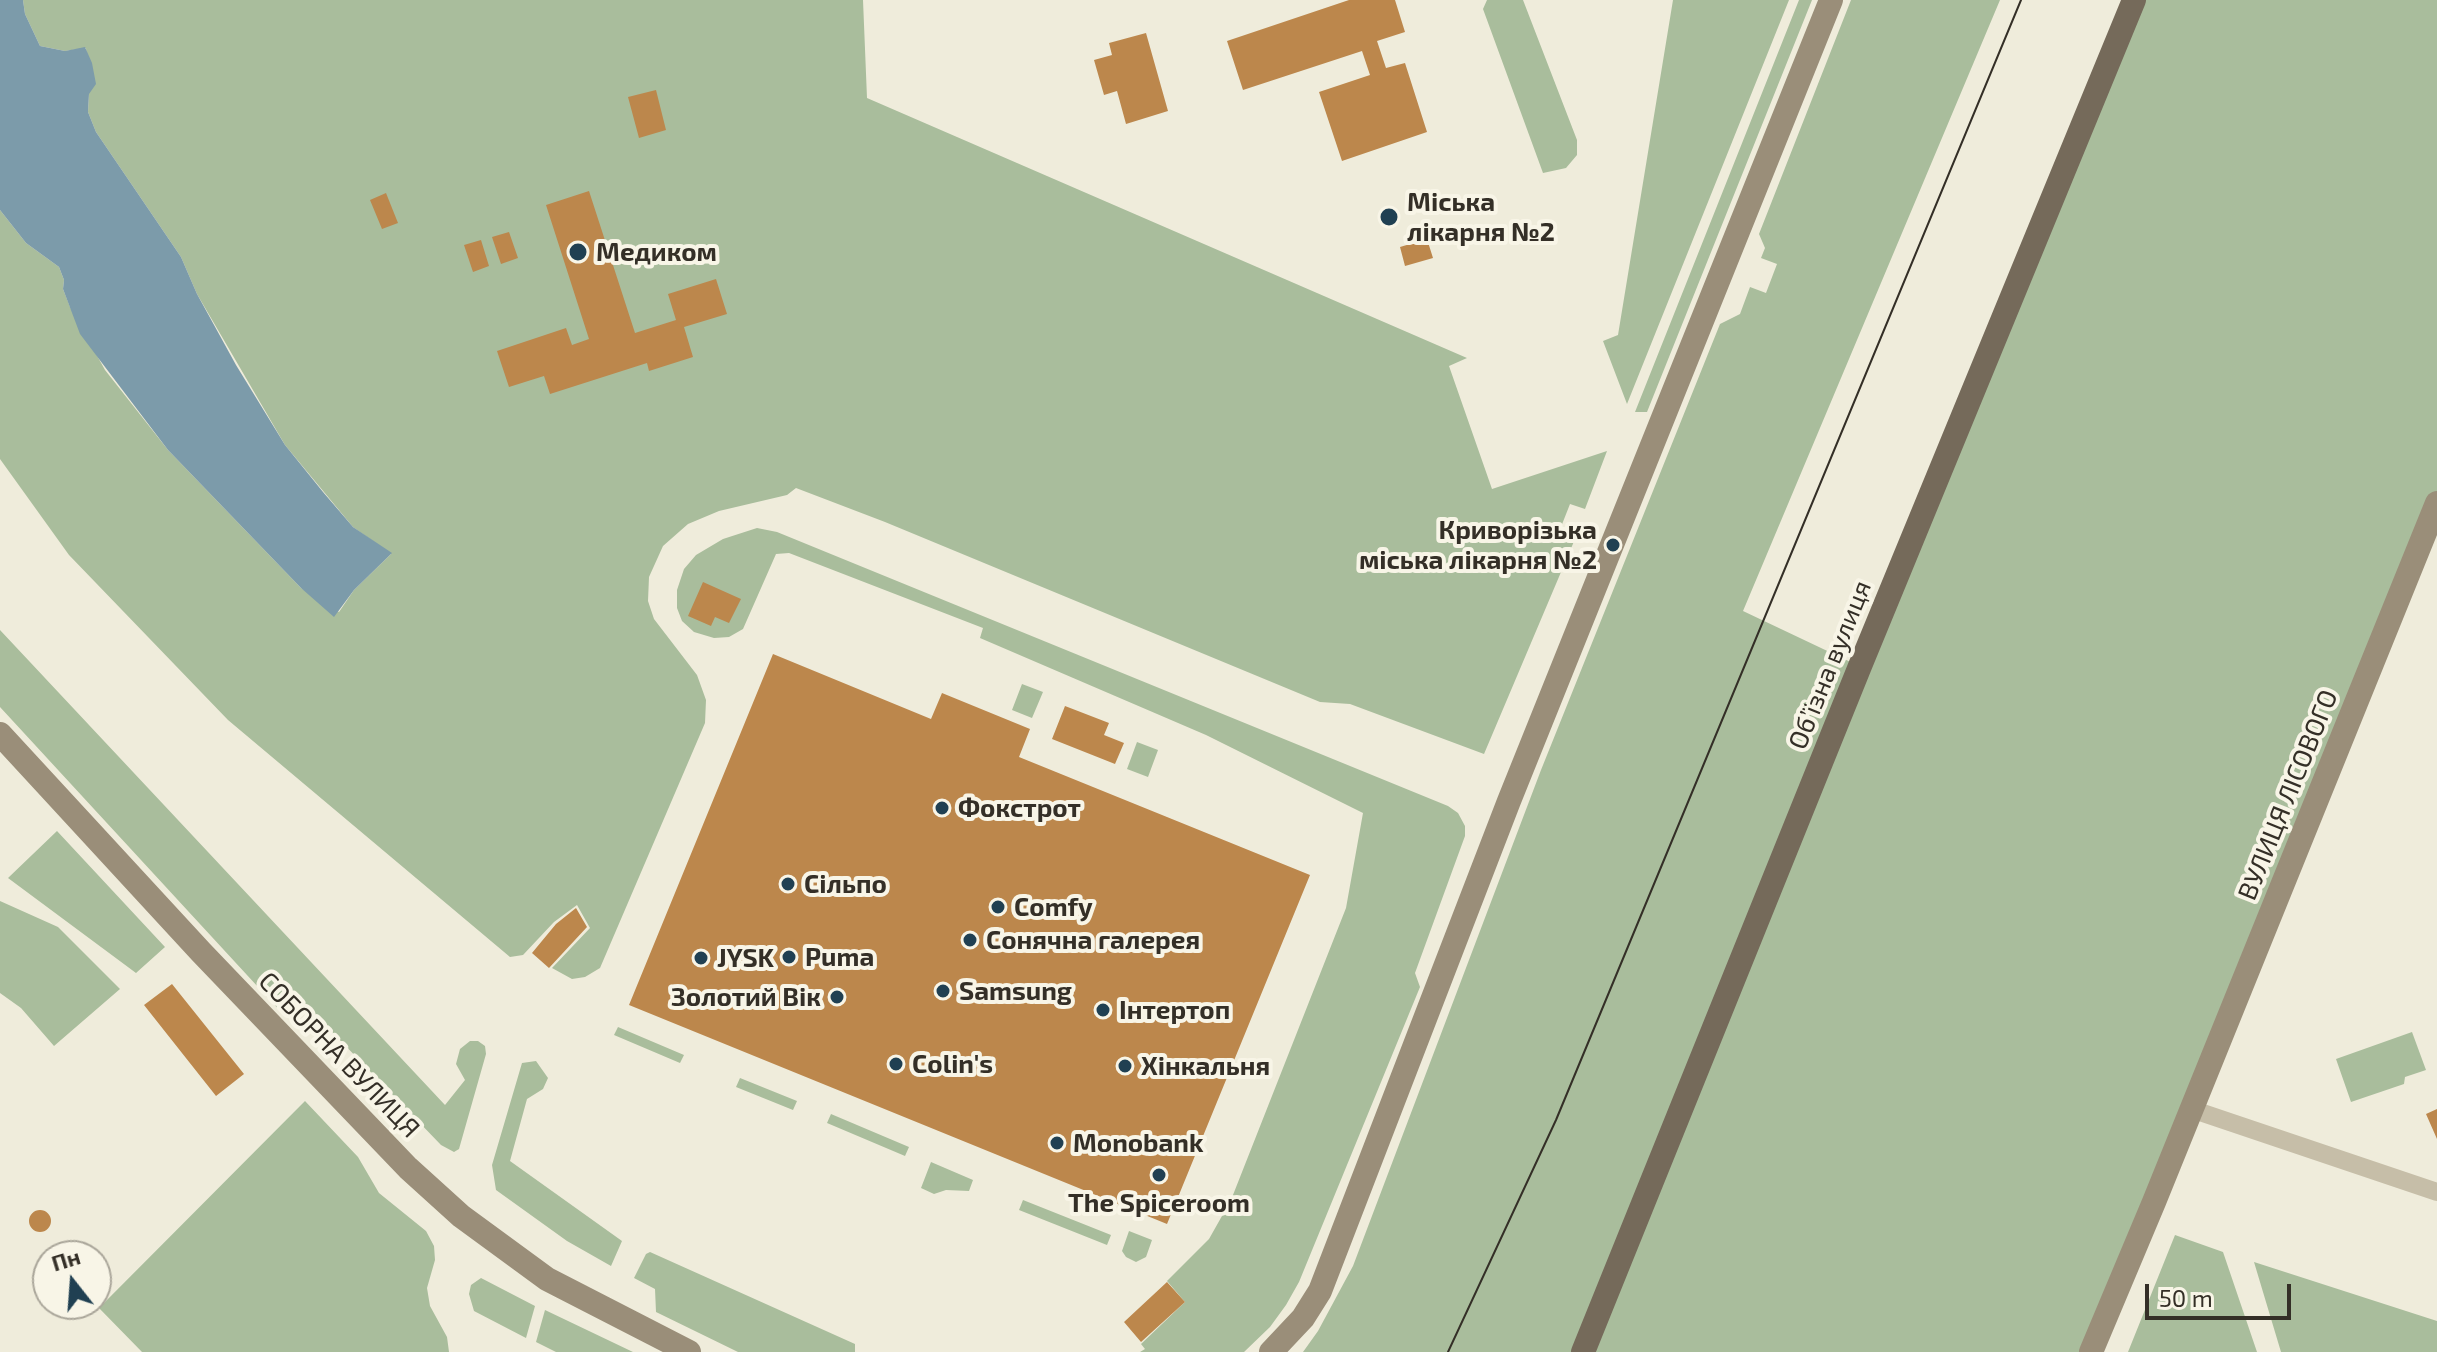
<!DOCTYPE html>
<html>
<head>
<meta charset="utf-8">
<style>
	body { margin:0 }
	#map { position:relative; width:2437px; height:1352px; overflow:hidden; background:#efecdb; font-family:"Exo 2",sans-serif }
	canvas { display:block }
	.north { position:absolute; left:32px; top:1240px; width:80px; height:80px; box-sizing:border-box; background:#f8f5e7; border:2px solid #aaa69a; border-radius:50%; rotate:343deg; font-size:22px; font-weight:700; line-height:32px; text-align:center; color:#342f27 }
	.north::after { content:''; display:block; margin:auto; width:28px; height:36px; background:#204052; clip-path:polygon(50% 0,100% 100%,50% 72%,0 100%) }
	.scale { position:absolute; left:2145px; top:1284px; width:146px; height:36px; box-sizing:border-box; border:4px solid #342f27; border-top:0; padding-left:10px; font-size:24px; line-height:28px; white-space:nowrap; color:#342f27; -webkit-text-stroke:6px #f8f5e7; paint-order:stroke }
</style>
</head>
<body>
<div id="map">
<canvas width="2437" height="1352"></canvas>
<div class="north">Пн</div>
<div class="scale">50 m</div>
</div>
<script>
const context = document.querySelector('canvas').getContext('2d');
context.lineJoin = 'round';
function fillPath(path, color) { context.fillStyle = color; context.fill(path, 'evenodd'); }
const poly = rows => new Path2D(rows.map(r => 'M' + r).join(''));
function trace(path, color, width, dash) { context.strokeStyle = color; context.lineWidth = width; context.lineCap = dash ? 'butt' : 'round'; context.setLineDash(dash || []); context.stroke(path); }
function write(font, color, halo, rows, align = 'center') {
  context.font = font + ' "Exo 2",sans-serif'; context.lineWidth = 8; context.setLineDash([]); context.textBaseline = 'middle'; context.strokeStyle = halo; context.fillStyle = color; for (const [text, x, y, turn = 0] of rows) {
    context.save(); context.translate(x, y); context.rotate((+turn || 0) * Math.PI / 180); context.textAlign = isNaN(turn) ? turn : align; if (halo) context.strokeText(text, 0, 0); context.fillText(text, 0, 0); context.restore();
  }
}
fillPath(poly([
	[23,0,863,0,867,98,1467,358,1449,366,1492,489,1607,451,1585,509,1570,504,1559,532,1575,539,1484,754,1350,704,1320,702,885,522,796,488,787,495,719,511,688,524,663,546,649,577,648,601,654,619,697,675,706,700,705,723,600,968,585,977,572,979,552,968,590,928,577,905,554,922,523,955,510,957,228,720,69,555,0,459,0,210,26,243,59,267,64,280,63,289,70,307,105,370,168,450,301,588,339,612,354,590,391,554,353,527,285,445,197,294,181,257,96,132,88,112,89,94,86,48,65,51,40,46,25,14],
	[1487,0,1523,0,1577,140,1577,155,1566,168,1543,173,1483,9],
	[1673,0,1789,0,1627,404,1603,341,1618,335],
	[1799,0,1812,0,1647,412,1635,412],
	[1851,0,2000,0,1743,611,1859,666,2134,0,2437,0,2437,503,2091,1352,1303,1352,1318,1331,1353,1266,1541,770,1720,324,1740,314,1750,287,1766,293,1777,264,1761,258,1765,248,1759,234],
	[757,528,777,532,1448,806,1458,813,1465,826,1465,836,1415,973,1420,987,1299,1282,1286,1305,1270,1327,1244,1352,1140,1352,1145,1349,1141,1344,1185,1302,1167,1281,1209,1239,1231,1200,1346,908,1363,813,1206,735,980,638,983,628,789,553,776,554,743,629,729,637,714,638,694,632,682,621,677,608,677,590,684,569,696,555,723,539],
	[0,630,445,1105,465,1080,456,1064,460,1049,470,1041,478,1041,485,1046,486,1054,459,1149,454,1152,441,1145,311,1010,282,1013,0,707],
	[1022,684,1043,692,1032,718,1012,710],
	[1137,742,1158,750,1148,777,1127,769],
	[57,831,165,947,136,973,8,878],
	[0,901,58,927,120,989,54,1046,21,1008,0,993],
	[618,1027,684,1055,680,1063,614,1035],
	[2412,1032,2426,1070,2405,1077,2404,1084,2351,1102,2336,1059],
	[536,1061,548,1078,543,1089,527,1099,510,1161,622,1241,611,1266,567,1241,496,1190,492,1165,522,1063],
	[740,1078,797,1101,793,1110,736,1087],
	[305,1101,358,1157,379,1193,426,1231,434,1246,435,1260,427,1288,430,1306,447,1337,449,1352,142,1352,99,1308],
	[831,1114,909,1147,905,1156,827,1123],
	[931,1162,973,1180,969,1191,946,1190,934,1194,921,1188],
	[1023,1200,1111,1235,1107,1245,1019,1210],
	[1129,1231,1152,1240,1146,1257,1136,1262,1126,1257,1122,1251],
	[2175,1235,2223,1252,2257,1352,2128,1352],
	[650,1252,855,1344,855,1352,738,1352,656,1312,655,1289,634,1278,646,1254],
	[2254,1262,2437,1321,2437,1352,2281,1352],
	[481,1278,535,1306,526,1338,474,1311,469,1294,471,1285],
	[545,1310,633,1352,556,1352,536,1342]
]), '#a9bd9c');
fillPath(poly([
	[0,0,23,0,25,14,40,46,65,51,85,47,92,63,96,84,89,94,88,112,96,132,181,257,197,294,236,365,285,445,323,492,353,527,392,553,354,590,334,617,301,588,168,450,80,334,63,289,64,280,59,267,26,243,0,210]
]), '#7c9baa');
fillPath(poly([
	[1349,0,1395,0,1405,32,1377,41,1386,68,1405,63,1427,132,1342,161,1319,92,1370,75,1362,51,1243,90,1227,41],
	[1146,33,1168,111,1126,124,1117,91,1104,95,1094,60,1112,55,1109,43],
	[656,90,666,130,639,138,628,97],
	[589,191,635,333,676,320,668,294,716,279,727,314,684,327,693,357,649,371,647,363,550,394,544,376,509,387,497,351,566,328,572,345,589,339,546,205],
	[386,193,398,223,382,229,370,200],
	[509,232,518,258,501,264,492,237],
	[1427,239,1433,258,1405,266,1400,247],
	[481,240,489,266,473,272,464,245],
	[703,582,741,599,729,623,715,617,711,626,688,616],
	[773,654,931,719,942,693,1030,729,1019,757,1310,875,1167,1224,629,1005],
	[1065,706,1109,723,1104,735,1124,743,1115,764,1052,739],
	[576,908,587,927,549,968,532,953,556,924],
	[172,984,244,1074,216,1096,144,1005],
	[2437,1109,2437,1139,2426,1114],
	'29 1221a11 11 0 1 1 22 0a11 11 0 1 1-22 0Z',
	[1167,1282,1185,1302,1141,1342,1124,1322]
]), '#bc874c');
trace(poly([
	[2191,1109,2437,1192]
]), '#c6bea8', 18);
trace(poly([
	[0,734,201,952,408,1168,461,1216,547,1279,689,1352],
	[1271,1352,1303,1318,1320,1291,1509,801,1831,0],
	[2091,1352,2154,1202,2437,503]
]), '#9a8e79', 24);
trace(poly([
	[1583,1352,1860,666,2134,0]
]), '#756a5a', 24);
trace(poly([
	[1448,1352,1556,1120,2021,0]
]), '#342f27', 2);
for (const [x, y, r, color] of [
	[1389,217,10,"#204052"],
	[578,252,10,"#204052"],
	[1613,545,8,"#204052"],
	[942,808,8,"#204052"],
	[788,884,8,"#204052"],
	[998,907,8,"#204052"],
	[970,940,8,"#204052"],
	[789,957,8,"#204052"],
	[701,958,8,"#204052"],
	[943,991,8,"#204052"],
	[837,997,8,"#204052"],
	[1103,1010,8,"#204052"],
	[896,1064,8,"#204052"],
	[1125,1066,8,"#204052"],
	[1057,1143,8,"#204052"],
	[1159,1175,8,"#204052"]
]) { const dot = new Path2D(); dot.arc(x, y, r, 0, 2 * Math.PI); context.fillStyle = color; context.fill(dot); trace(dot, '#f8f5e7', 3); }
write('bold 26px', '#342f27', '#f8f5e7', [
	["Міська",1407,202],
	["лікарня №2",1407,232],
	["Медиком",596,252],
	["Криворізька",1597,530,"right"],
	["міська лікарня №2",1597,560,"right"],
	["Фокстрот",958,808],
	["Сільпо",804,884],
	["Comfy",1014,907],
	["Сонячна галерея",986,940],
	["Puma",805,957],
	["JYSK",717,958],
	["Samsung",959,991],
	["Золотий Вік",821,997,"right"],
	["Інтертоп",1119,1010],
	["Colin's",912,1064],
	["Хінкальня",1141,1066],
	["Monobank",1073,1143],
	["The Spiceroom",1159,1203,"center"]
], 'left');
write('26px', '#342f27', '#f8f5e7', [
	["Обʼїзна вулиця",1830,665,-68],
	["ВУЛИЦЯ ЛІСОВОГО",2288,795,-68],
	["СОБОРНА ВУЛИЦЯ",339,1055,46]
]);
</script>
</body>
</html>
